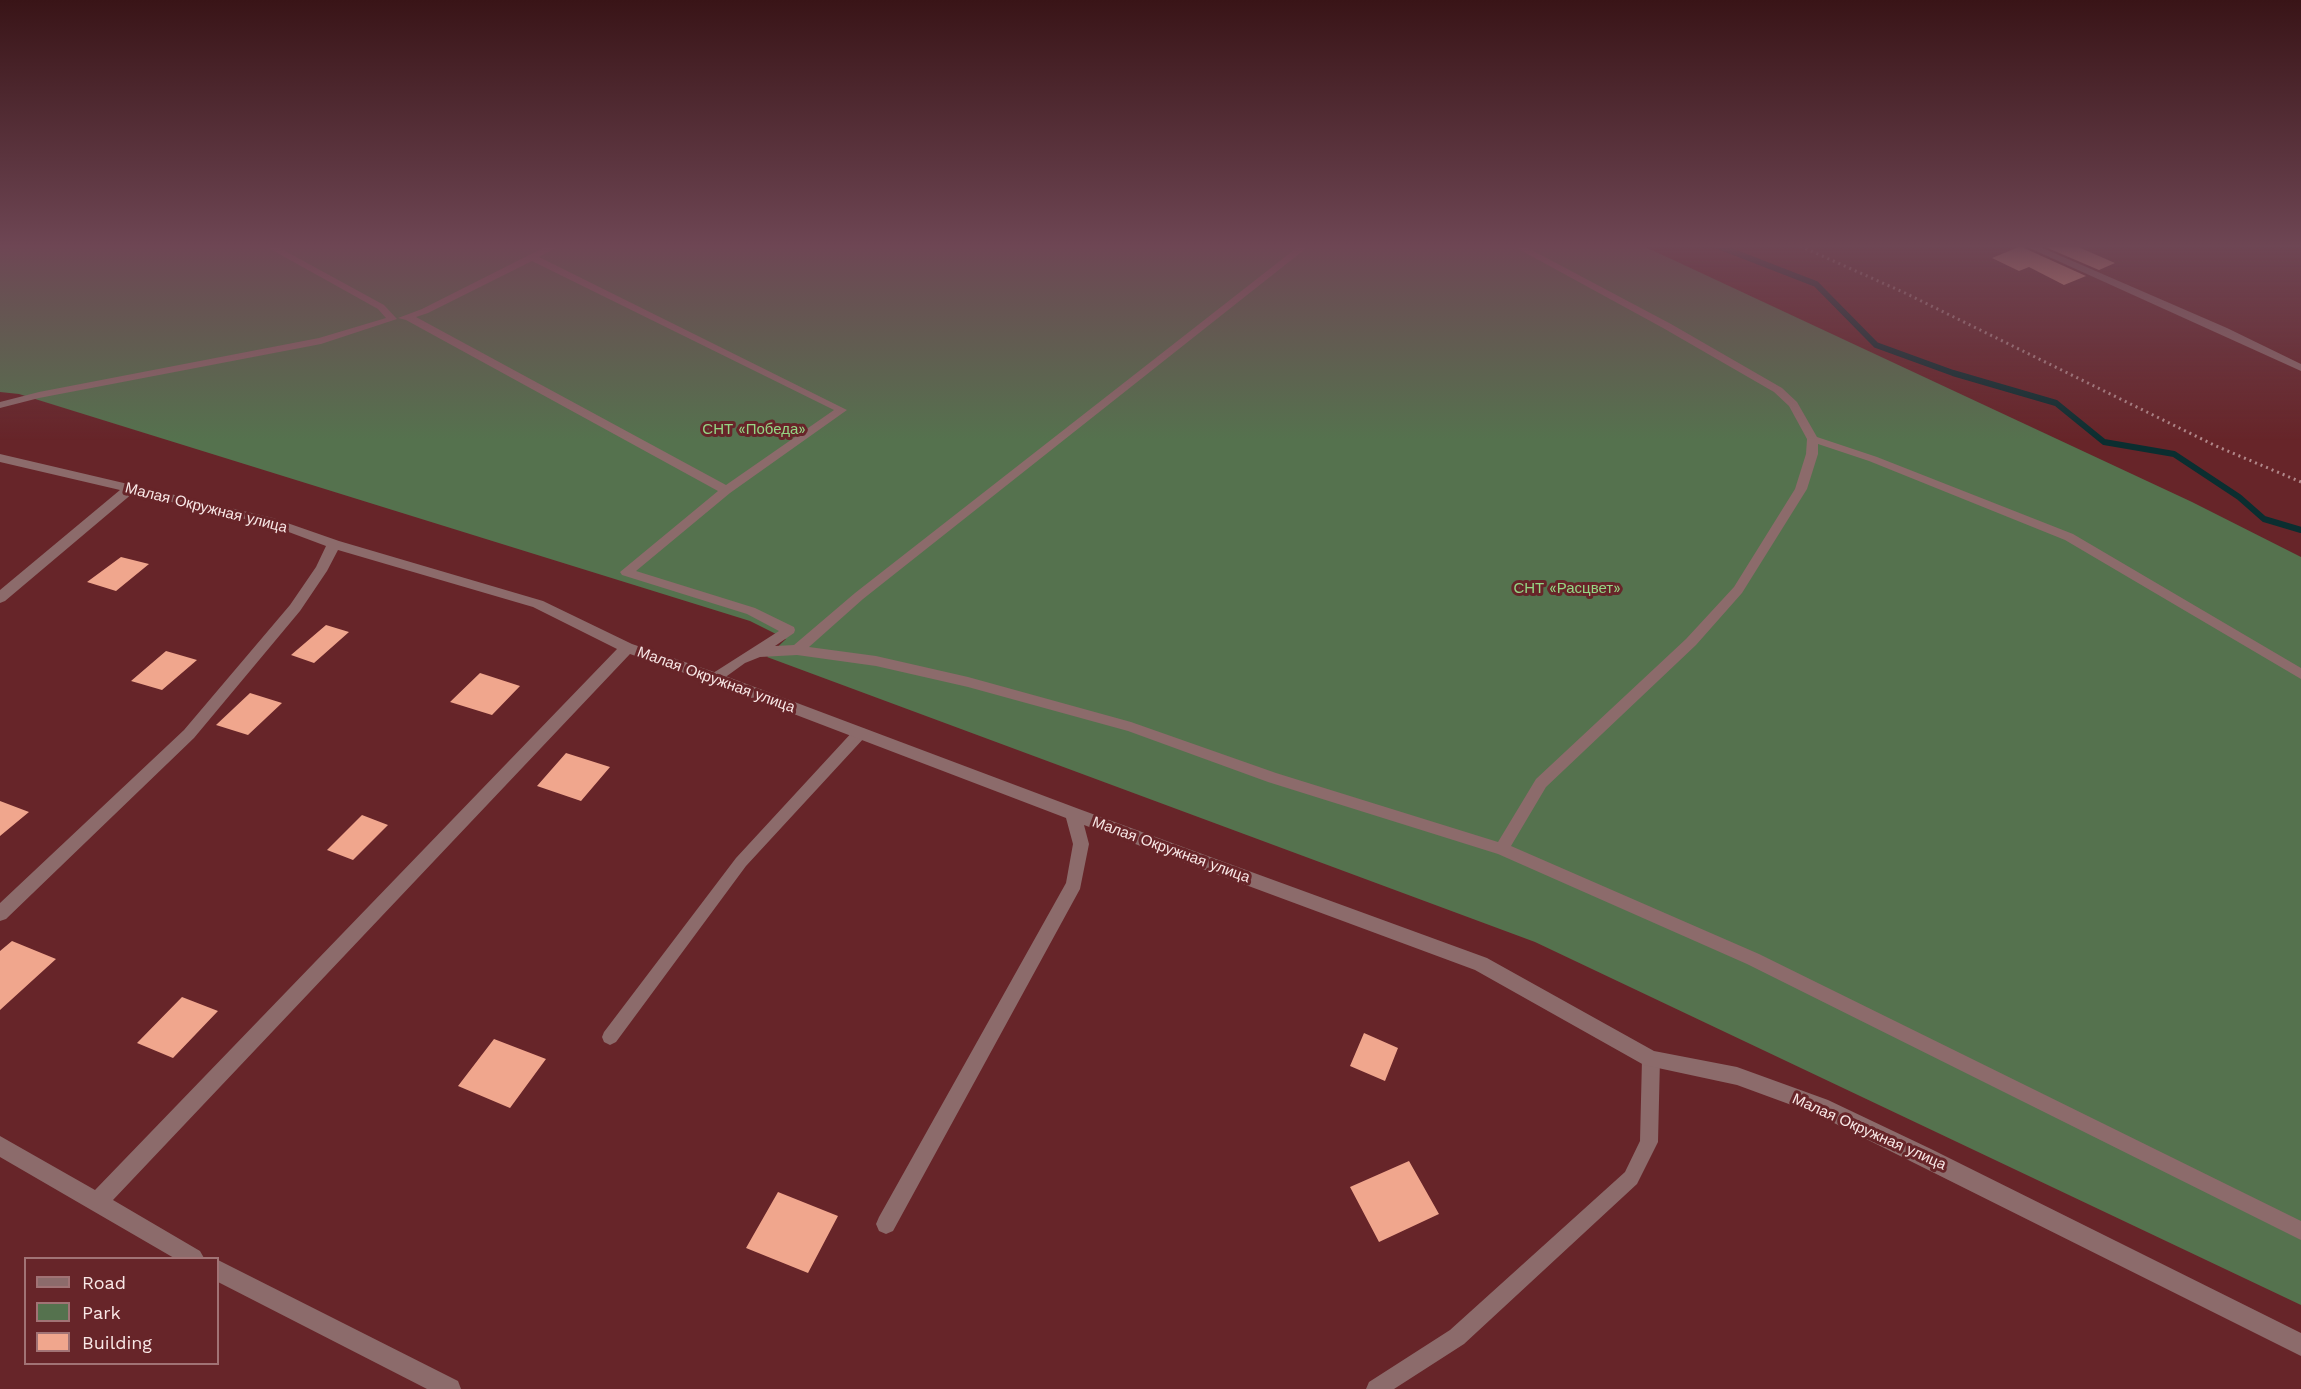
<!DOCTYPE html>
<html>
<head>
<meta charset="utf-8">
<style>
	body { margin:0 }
	#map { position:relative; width:2301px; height:1389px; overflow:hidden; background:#672529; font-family:"Work Sans",sans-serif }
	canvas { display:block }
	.legend { position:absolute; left:24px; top:1257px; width:195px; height:108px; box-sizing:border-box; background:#672529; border:2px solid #a17375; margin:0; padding:8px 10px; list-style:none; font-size:18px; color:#f9e8e7 }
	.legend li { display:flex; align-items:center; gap:12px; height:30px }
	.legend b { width:30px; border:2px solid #a17375 }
</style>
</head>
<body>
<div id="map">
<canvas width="2301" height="1389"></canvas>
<ul class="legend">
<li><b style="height:8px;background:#8c6b6b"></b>Road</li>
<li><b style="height:16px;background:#55724e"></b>Park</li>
<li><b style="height:16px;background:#f0a68d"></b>Building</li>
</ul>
</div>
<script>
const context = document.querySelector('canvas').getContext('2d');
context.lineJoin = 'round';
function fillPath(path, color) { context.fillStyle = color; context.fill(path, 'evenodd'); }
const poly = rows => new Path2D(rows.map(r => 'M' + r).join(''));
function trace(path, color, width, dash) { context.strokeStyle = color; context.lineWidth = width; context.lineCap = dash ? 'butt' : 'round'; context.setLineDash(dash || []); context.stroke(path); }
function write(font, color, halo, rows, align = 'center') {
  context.font = font + ' "Work Sans",sans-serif'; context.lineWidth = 6; context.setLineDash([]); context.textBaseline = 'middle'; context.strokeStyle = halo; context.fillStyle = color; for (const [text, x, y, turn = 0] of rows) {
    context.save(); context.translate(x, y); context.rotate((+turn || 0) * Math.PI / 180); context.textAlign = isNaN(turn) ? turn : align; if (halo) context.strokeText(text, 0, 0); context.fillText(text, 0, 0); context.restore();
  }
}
fillPath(poly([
	[0,246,1643,246,1652,250,2192,502,2301,557,2301,1305,1535,942,767,657,786,639,750,621,19,394,0,392]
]), '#55724e');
trace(poly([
	[1718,246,1816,284,1876,345,1953,373,2056,403,2104,442,2174,454,2239,497,2264,519,2301,530]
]), '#0b2e30', 6);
fillPath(poly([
	[2021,246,2024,248,2086,276,2064,285,2029,267,2019,271,1992,258],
	[2043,246,2076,246,2115,263,2099,270],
	[121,557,149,564,116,591,87,582],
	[326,625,349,632,314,663,291,655],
	[166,651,197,660,162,690,131,681],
	[480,673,520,686,492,715,450,702],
	[250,693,282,703,248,735,216,725],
	[566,753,610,767,581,801,537,786],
	[0,801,29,812,0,836],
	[362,815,388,825,353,860,327,850],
	[12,941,56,959,0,1010,0,951],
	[182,997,218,1011,173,1058,137,1043],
	[1364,1033,1398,1048,1385,1081,1350,1066],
	[494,1039,546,1059,510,1108,458,1086],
	[1409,1161,1439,1214,1379,1242,1350,1187],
	[778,1192,838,1216,808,1273,746,1248]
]), '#f0a68d');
trace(poly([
	[1800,246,1905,293,2216,446,2301,482]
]), '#b1888a', 3, [2, 4]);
fillPath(poly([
	[265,246,276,246,384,305,397,319,321,344,39,398,0,408,0,402,39,392,319,338,386,318,378,309,265,246],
	[547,246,559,246,539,257,847,410,730,493,636,571,755,608,794,627,795,630,794,633,775,646,794,645,855,593,1299,246,1309,246,863,599,809,647,876,656,968,677,1131,722,1276,773,1498,842,1536,779,1686,639,1734,587,1795,489,1806,454,1807,439,1789,406,1774,392,1663,328,1513,246,1524,246,1671,324,1782,388,1797,402,1817,437,1877,457,2073,534,2301,668,2301,679,2065,540,1869,461,1818,444,1818,454,1807,489,1742,593,1696,645,1546,787,1511,846,1759,954,2301,1221,2301,1240,1747,964,1498,854,1268,782,1128,731,968,687,876,666,797,655,760,657,745,663,720,681,710,681,708,678,710,675,779,631,747,614,622,575,620,572,718,491,406,320,398,318,422,309,547,246],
	[532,261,834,410,726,485,416,317,428,313,532,261],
	[860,728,865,729,867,733,865,737,746,866,616,1042,610,1045,604,1042,602,1037,604,1032,736,858,855,729,860,728],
	[1651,1051,1657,1053,1660,1059,1658,1142,1637,1184,1464,1344,1394,1389,1366,1389,1369,1382,1450,1330,1625,1172,1640,1141,1642,1059,1645,1053,1651,1051]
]), '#8c6b6b');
fillPath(poly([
	[2025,246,2038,246,2227,328,2301,364,2301,371,2025,246],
	[0,454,273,518,339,541,543,601,632,644,720,674,1079,809,1487,958,1654,1051,1737,1067,1828,1100,1931,1149,2301,1333,2301,1356,1816,1114,1737,1085,1644,1065,1475,970,1084,825,1089,844,1080,889,893,1231,886,1234,879,1231,876,1224,879,1217,1066,883,1073,844,1066,818,710,682,630,654,113,1200,200,1251,204,1258,174,1258,0,1157,0,1136,95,1190,617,649,533,607,338,550,327,571,300,611,194,738,6,919,0,921,0,903,184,730,290,605,316,567,326,546,270,525,133,493,5,601,0,603,0,590,120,490,0,462,0,454],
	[218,1260,458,1381,461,1389,427,1389,218,1282,218,1260]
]), '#8c6b6b');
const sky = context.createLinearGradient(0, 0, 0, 440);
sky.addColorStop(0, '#391417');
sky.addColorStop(0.56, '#6e4654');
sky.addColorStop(1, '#6e465400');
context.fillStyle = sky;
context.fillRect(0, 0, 2301, 440);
write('15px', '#95d685', '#672529', [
	["СНТ «Победа»",754,430],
	["СНТ «Расцвет»",1567,589]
]);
write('15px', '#f9e8e7', '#672529', [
	["Малая Окружная улица",206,508,14],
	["Малая Окружная улица",716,680,20],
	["Малая Окружная улица",1171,850,20],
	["Малая Окружная улица",1869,1132,24]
]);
</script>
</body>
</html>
